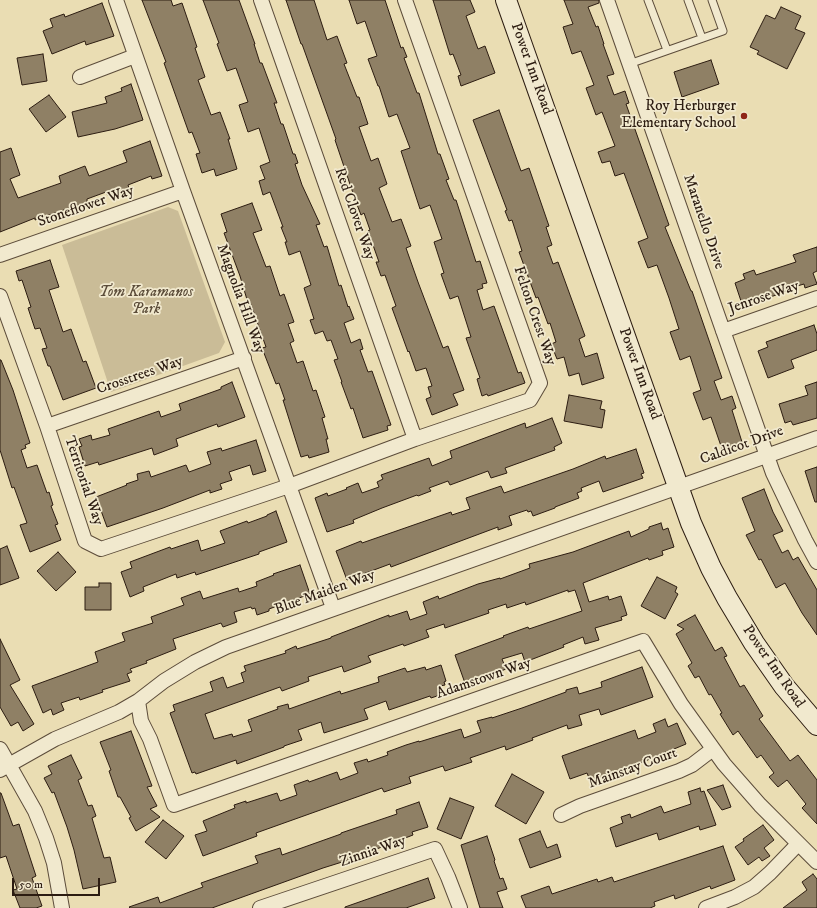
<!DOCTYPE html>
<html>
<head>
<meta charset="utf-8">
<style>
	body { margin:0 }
	#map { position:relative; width:817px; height:908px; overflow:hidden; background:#eaddb3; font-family:"IM FELL DW Pica",serif }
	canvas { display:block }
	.scale { position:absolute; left:12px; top:878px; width:88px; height:18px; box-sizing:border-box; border:2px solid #2c1c11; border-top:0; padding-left:5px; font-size:12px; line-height:14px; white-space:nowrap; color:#2c1c11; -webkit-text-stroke:3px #f1e9ce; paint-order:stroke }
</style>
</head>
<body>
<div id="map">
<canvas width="817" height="908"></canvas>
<div class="scale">50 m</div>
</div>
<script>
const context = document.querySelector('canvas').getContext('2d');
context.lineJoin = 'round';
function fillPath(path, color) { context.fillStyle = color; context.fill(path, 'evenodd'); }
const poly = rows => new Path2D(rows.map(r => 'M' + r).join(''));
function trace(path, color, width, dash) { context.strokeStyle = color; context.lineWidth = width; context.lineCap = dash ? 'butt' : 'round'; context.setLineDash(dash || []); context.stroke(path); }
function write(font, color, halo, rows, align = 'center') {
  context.font = font + ' "IM FELL DW Pica",serif'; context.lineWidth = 3.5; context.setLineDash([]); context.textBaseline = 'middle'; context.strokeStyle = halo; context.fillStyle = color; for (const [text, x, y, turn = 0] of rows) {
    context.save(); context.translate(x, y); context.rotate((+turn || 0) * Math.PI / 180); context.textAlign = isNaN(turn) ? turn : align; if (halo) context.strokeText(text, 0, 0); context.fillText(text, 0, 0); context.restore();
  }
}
fillPath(poly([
	[168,207,178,211,225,342,219,353,111,392,62,245]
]), '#cabc97');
const building = poly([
	[142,0,171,0,173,6,182,3,197,47,195,48,205,77,198,80,211,115,220,112,230,139,228,139,237,169,216,176,214,169,202,173,196,154,200,153,192,132,189,133,164,63,166,62,142,0],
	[203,0,239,0,255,44,254,44,260,63,262,63,277,103,274,103,281,124,283,124,293,154,295,154,298,163,295,164,302,185,320,224,316,225,324,247,327,246,339,286,341,285,348,307,349,306,354,319,344,323,351,343,360,339,363,349,360,350,368,372,372,371,391,425,387,426,388,430,363,438,353,408,351,409,341,382,342,382,334,360,338,359,331,340,327,341,323,331,315,334,310,320,314,319,304,288,311,285,300,251,289,255,285,242,287,242,281,227,283,227,270,192,263,195,259,181,265,179,260,166,270,162,259,128,248,132,239,105,248,102,236,68,227,71,217,44,219,43,203,0],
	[286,0,314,0,327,40,337,36,347,63,344,64,357,97,359,97,368,124,359,127,371,161,378,158,387,184,379,188,392,222,401,219,411,246,406,248,418,282,443,348,448,346,464,390,453,394,458,405,432,415,426,399,431,397,428,387,432,386,426,368,416,371,409,351,408,352,392,308,396,306,385,275,381,276,376,262,379,262,368,231,370,230,364,213,361,215,356,202,335,140,336,139,302,44,301,44,286,0],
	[349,0,385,0,401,48,403,47,407,57,404,58,417,93,419,93,438,154,440,154,449,179,446,180,454,200,456,200,476,262,480,261,487,283,482,284,483,288,477,290,483,310,494,306,518,373,521,372,525,383,488,396,487,394,482,396,477,379,480,378,466,338,471,337,458,296,450,299,441,274,444,273,434,242,442,239,430,205,420,209,401,151,410,148,397,114,389,117,379,86,378,86,368,59,377,56,365,21,357,24,349,0],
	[433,0,470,0,475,12,466,16,478,49,485,46,495,73,461,86,458,76,461,75,453,54,450,55,433,0],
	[564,0,599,0,599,3,588,7,596,27,598,26,604,44,603,44,614,74,607,76,614,95,625,91,629,103,626,104,669,225,665,227,691,291,692,291,722,378,714,381,721,400,732,396,736,408,732,410,742,442,722,449,711,417,703,420,693,393,701,390,690,356,680,360,670,332,679,329,669,298,657,265,648,268,638,242,648,238,624,173,615,176,610,161,602,163,598,152,615,146,602,112,596,115,586,88,594,85,581,51,572,54,563,27,573,24,564,0],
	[102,3,114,36,86,45,85,41,52,54,43,31,53,27,50,19,64,14,65,17,102,3],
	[781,7,801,16,795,29,805,33,787,69,757,54,759,51,750,47,766,15,775,19,781,7],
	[43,54,47,81,22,85,17,58,43,54],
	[711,60,719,84,682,97,674,72,711,60],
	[131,84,143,120,115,129,78,137,72,112,107,103,105,97,122,91,121,88,131,84],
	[49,95,66,117,46,132,29,109,49,95],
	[499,110,521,171,529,168,549,226,546,227,552,245,547,247,553,264,558,262,585,336,579,339,585,357,597,353,604,378,582,385,579,373,569,376,564,357,557,359,551,344,556,342,550,323,548,324,538,297,536,298,519,252,522,251,512,220,509,221,505,211,507,210,473,120,499,110],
	[150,141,162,176,152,179,151,176,128,185,129,188,107,195,106,192,87,199,87,202,35,220,35,218,0,232,0,152,11,148,20,175,10,179,18,198,61,183,59,176,85,166,89,176,127,162,123,151,150,141],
	[252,203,262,230,253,233,266,267,270,266,280,296,284,294,294,322,288,324,294,341,290,343,297,363,303,361,313,391,316,390,325,417,322,418,328,439,326,439,329,452,309,458,308,455,301,457,283,400,285,400,279,383,276,384,262,348,266,347,250,302,248,303,240,276,224,233,227,232,221,214,252,203],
	[817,247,817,271,813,273,817,284,805,288,804,284,787,289,787,291,743,307,735,283,745,279,743,274,754,270,756,275,796,262,793,255,817,247],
	[50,260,59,287,49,290,63,332,71,329,83,362,86,361,96,388,63,400,50,366,48,366,42,349,47,348,40,328,35,329,28,308,31,307,22,280,19,281,16,271,50,260],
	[814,325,817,334,817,350,791,360,794,368,768,378,758,351,768,347,766,342,814,325],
	[0,360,1,360,13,390,30,443,25,445,26,448,21,450,27,468,37,465,47,493,49,492,53,505,51,506,58,524,55,525,61,540,30,552,20,525,27,523,14,487,12,488,0,450,0,360],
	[232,382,245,417,218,427,217,424,176,439,178,446,154,455,152,448,99,465,98,462,85,466,79,447,82,446,79,439,91,435,92,440,110,435,108,429,159,411,161,417,181,410,179,404,221,389,221,387,232,382],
	[817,382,817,418,793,425,791,421,785,423,779,404,808,395,805,386,817,382],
	[569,395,602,401,600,409,605,410,602,428,564,421,569,395],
	[552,418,562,443,554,447,555,450,505,468,507,473,491,478,488,471,450,485,448,481,429,488,431,491,418,496,417,495,382,508,353,520,354,523,327,532,315,498,327,493,328,496,347,489,346,488,358,483,362,493,379,487,377,482,383,479,381,475,429,458,432,466,452,458,450,451,525,423,526,428,552,418],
	[256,440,266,471,253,475,250,465,229,472,232,480,220,484,222,489,210,493,210,490,163,508,107,527,96,497,127,485,126,484,138,480,137,474,149,471,151,477,186,465,189,472,211,464,207,452,221,448,222,451,256,440],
	[636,449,644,473,641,474,643,478,603,492,599,481,581,488,582,491,577,493,579,498,555,507,555,508,533,516,531,511,528,512,527,510,509,516,512,525,498,530,498,527,391,567,390,564,347,580,336,551,361,541,362,543,451,512,452,515,470,509,466,498,501,486,504,493,573,469,605,456,606,459,636,449],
	[817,467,817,502,815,502,805,471,817,467],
	[764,489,773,512,783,531,773,535,782,553,788,550,793,560,798,557,817,590,817,635,802,613,785,583,776,588,761,559,759,560,746,535,755,531,742,498,764,489],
	[276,511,287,542,259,552,259,554,196,575,195,572,177,578,176,574,143,587,144,591,130,597,121,572,132,568,130,562,170,547,171,549,198,540,201,551,225,543,220,531,247,521,248,523,267,516,267,515,276,511],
	[661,523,663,530,668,528,674,547,662,551,663,555,649,560,648,558,583,583,589,602,608,596,609,600,621,596,627,615,621,617,622,620,595,628,599,640,585,644,583,637,563,645,564,647,525,662,522,653,502,659,506,669,478,680,478,682,466,686,455,655,504,637,503,636,528,627,529,629,582,611,575,590,568,592,568,590,526,605,525,602,507,608,506,604,488,610,489,613,445,628,444,624,426,630,429,637,404,646,403,644,368,656,371,662,344,672,342,666,308,677,309,681,282,691,280,687,205,714,214,739,232,734,233,737,252,731,248,720,278,709,277,707,288,704,289,709,340,691,341,694,379,682,378,677,405,668,407,672,425,667,426,670,441,665,446,681,444,682,445,685,440,686,443,694,431,698,430,696,389,710,386,701,364,709,368,719,324,733,321,722,298,730,302,740,284,746,284,747,237,764,236,760,196,774,195,772,192,773,170,713,175,711,173,705,213,691,210,682,223,677,227,688,244,682,241,673,246,671,244,666,286,653,285,651,296,646,297,649,331,638,331,637,389,615,389,617,407,611,410,620,427,614,423,602,438,596,439,599,478,584,500,578,500,579,530,568,529,564,573,552,629,531,631,537,649,529,649,527,661,523],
	[7,546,19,578,0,585,0,549,7,546],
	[58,552,76,572,56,591,37,571,58,552],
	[300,565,310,594,269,609,269,611,257,615,255,608,252,609,251,607,234,612,237,622,223,627,221,623,173,639,176,649,146,661,147,663,130,669,132,672,127,674,130,681,102,690,103,692,80,700,79,697,61,703,64,710,53,715,51,709,43,713,32,686,98,662,95,652,125,641,122,633,153,623,151,617,184,605,181,598,200,591,203,599,238,588,239,592,257,586,256,582,274,575,273,574,300,565],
	[657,577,677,587,675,592,678,594,665,619,641,606,657,577],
	[99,583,111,583,111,610,85,610,85,587,99,587,99,583],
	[695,615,715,651,722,647,727,656,724,657,740,687,744,685,763,716,759,719,790,761,798,755,817,780,817,824,802,808,806,804,787,780,778,787,769,777,774,773,761,755,757,758,738,731,733,735,720,714,722,713,711,694,709,695,699,676,695,678,688,666,692,663,676,634,684,629,677,625,695,615],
	[0,639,20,680,10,685,34,724,23,731,18,722,11,726,0,707,0,639],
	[642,667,653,697,601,715,599,709,579,715,582,725,568,729,567,725,532,738,533,740,506,750,505,746,470,758,472,762,445,771,443,766,409,777,411,783,384,792,382,788,256,833,257,836,203,856,195,835,207,831,203,821,235,808,234,805,246,801,246,803,277,793,280,801,297,795,294,785,308,780,309,782,337,772,340,780,358,773,354,763,367,759,368,762,388,755,387,752,406,745,419,741,419,742,461,729,464,738,481,732,477,721,492,717,492,718,522,708,566,692,566,690,577,687,579,694,602,687,601,682,642,667],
	[665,719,668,727,677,723,686,744,674,749,676,753,668,757,666,752,636,765,637,768,613,777,612,775,591,783,587,773,570,779,562,756,635,730,638,739,656,732,653,724,665,719],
	[131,731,152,786,147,787,157,806,150,809,160,817,136,831,129,818,131,817,120,797,118,797,109,771,111,770,100,742,131,731],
	[71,755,82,778,78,780,88,806,92,805,96,816,92,818,104,858,110,857,116,882,83,889,74,850,67,827,54,792,52,793,44,778,52,774,48,766,71,755],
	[512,774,544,792,526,824,495,806,512,774],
	[723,785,731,807,722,810,707,790,723,785],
	[700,788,701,792,704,791,716,825,700,830,699,826,659,840,657,833,616,847,610,828,623,823,621,817,630,814,631,818,661,806,664,813,691,804,688,792,700,788],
	[0,793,1,793,13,826,19,824,36,876,32,878,42,906,36,908,20,908,13,890,17,889,6,856,0,858,0,793],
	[450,798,474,807,461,839,437,829,450,798],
	[419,802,428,827,412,832,413,835,374,850,374,852,323,868,212,908,130,908,129,907,158,897,160,903,203,887,201,883,258,863,255,856,280,848,282,855,341,834,341,833,397,814,396,810,419,802],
	[163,820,184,836,166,859,145,842,163,820],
	[763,825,774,840,764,848,770,856,762,861,759,857,748,865,735,847,744,841,743,839,763,825],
	[540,831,547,848,557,844,561,857,530,868,519,839,540,831],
	[487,836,495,860,494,861,500,879,503,878,507,889,497,892,503,908,480,908,461,845,487,836],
	[723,846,735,880,711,889,710,886,675,899,674,895,654,902,655,906,650,908,526,908,521,896,549,886,552,894,597,879,598,882,612,877,614,882,723,846],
	[813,874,817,879,817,908,783,908,807,890,802,882,813,874],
	[428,878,435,898,406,908,345,908,345,907,428,878]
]);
fillPath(building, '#8f8065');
trace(building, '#2c1c11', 1);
const lane = poly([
	[648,0,667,50],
	[688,0,702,38],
	[629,64,723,31,712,0]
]);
const street = poly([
	[116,0,183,191,333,608],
	[261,0,415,439],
	[607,0,773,473,805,540,817,562],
	[80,77,135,56],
	[0,255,183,191],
	[0,296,47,426,85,541,101,549,289,486,415,439,530,400,540,383,405,0],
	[723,331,817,298],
	[47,426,244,358],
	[138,701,141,721,150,739,174,805,643,641,681,704,724,764,760,805,817,862],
	[0,749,35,811,46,838,54,863,62,908],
	[0,770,55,739,119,712,138,701,164,681,195,662,226,647,817,438],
	[561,815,580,806,679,771,692,765,713,749],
	[260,908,435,849,448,877,460,908],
	[706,908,735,897,754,887,770,873,798,844]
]);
const secondary = poly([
	[506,0,691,523,711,568,727,598,754,643,784,686,817,725]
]);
trace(lane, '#5c4c3a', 9);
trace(street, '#5c4c3a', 16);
trace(secondary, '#2c1c11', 22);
trace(lane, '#f1e9ce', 7);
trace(street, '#f1e9ce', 14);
trace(secondary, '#f1e9ce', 20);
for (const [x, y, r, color] of [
	[744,116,4,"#8f2418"]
]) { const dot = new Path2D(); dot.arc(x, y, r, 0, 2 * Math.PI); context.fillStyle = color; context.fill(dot); trace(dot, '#f1e9ce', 1.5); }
write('15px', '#2c1c11', '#f1e9ce', [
	["Power Inn Road",531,69,70],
	["Stoneflower Way",86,207,-19],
	["Red Clover Way",354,214,71],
	["Maranello Drive",703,222,71],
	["Jenrose Way",764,298,-19],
	["Magnolia Hill Way",240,299,70],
	["Felton Crest Way",534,316,71],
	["Power Inn Road",639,374,70],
	["Crosstrees Way",140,376,-19],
	["Caldicot Drive",742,446,-20],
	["Territorial Way",83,481,71],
	["Blue Maiden Way",325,593,-20],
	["Power Inn Road",773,667,55],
	["Adamstown Way",484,679,-19],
	["Mainstay Court",633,769,-20],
	["Zinnia Way",373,852,-19]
]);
write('15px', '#2c1c11', '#f1e9ce', [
	["Roy Herburger",736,107],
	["Elementary School",736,124]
], 'right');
write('italic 15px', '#5b4c39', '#f1e9ce', [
	["Tom Karamanos",146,293],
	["Park",146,310]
]);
</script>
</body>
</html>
